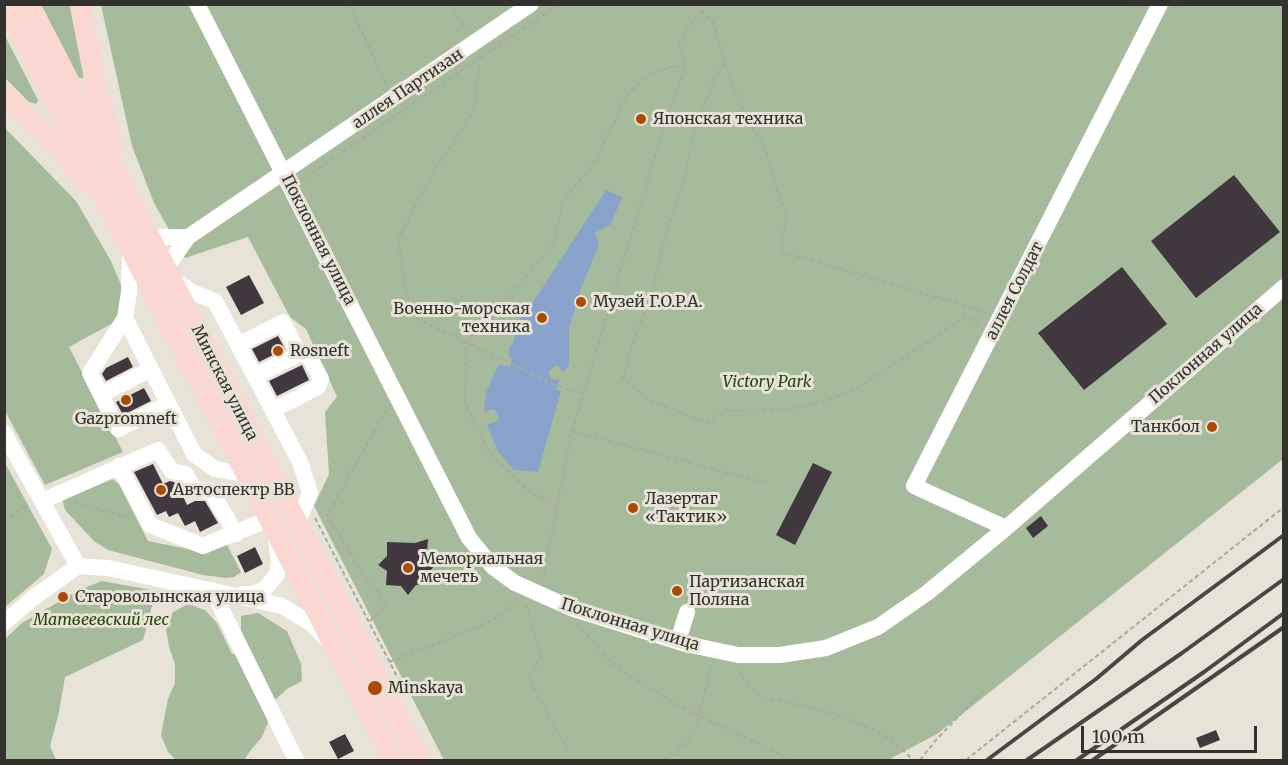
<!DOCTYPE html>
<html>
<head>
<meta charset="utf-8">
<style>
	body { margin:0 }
	#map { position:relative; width:1288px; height:765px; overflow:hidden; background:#e7e3d6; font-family:Merriweather,serif }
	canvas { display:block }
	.frame { position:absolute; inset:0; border:6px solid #32312c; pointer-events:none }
	.scale { position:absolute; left:1081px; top:726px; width:176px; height:27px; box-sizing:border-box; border:3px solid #32312c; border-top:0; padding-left:8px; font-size:18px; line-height:21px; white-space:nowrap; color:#32312c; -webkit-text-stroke:4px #e7e3d6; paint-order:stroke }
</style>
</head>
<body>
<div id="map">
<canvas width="1288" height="765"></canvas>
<div class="frame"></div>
<div class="scale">100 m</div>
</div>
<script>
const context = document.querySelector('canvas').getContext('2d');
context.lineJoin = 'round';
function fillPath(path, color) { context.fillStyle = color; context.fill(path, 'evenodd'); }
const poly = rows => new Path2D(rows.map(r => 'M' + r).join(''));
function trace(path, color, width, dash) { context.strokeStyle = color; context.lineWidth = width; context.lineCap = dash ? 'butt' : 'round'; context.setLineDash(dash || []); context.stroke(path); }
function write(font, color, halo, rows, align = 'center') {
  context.font = font + ' Merriweather,serif'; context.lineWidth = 6; context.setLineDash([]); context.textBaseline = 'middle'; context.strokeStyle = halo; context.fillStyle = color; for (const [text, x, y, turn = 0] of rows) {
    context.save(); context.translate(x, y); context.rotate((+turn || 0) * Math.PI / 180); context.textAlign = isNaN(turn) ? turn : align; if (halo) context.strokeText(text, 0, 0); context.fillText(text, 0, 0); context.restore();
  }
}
fillPath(poly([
	[38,5,72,5,84,75,83,78,78,78],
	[101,5,1283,5,1283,459,937,734,888,760,444,760,314,506,329,474,325,412,337,397,306,329,290,317,248,237,185,258,154,203,132,146],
	[4,34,38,100,36,104,29,102,5,78],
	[4,127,76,201,111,261,122,287,121,315,113,323,69,347,123,452,45,485,5,411],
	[5,463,52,549,44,574,5,607],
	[111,478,119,484,148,541,203,552,225,541,241,572,234,577,226,578,203,575,108,550,94,541,65,510,63,501,67,497],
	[102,581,156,591,143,640,65,677,59,712,50,746,56,760,5,760,5,639,22,623,81,589],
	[188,604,205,610,217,623,232,654,249,651,241,635,241,616,258,613,287,631,301,664,302,681,287,689,273,702,269,720,262,737,250,751,244,760,176,760,168,752,161,735,168,699,175,683,175,664,169,647,166,629,173,612]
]), '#a6bb9b');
fillPath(poly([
	[606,190,622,197,611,224,595,233,599,245,581,288,569,329,569,365,563,373,559,366,555,366,549,371,550,377,554,380,560,379,556,389,561,391,538,472,514,470,498,452,487,425,497,421,499,417,496,411,493,409,484,412,486,393,498,365,510,366,512,358,509,357,509,346,513,344,515,335,521,335,525,328,520,319,526,313]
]), '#89a3cd');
fillPath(poly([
	[1234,175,1280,232,1196,298,1151,241],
	[1122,267,1167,324,1084,390,1038,333],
	[249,275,264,303,241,315,226,287],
	[278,336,285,349,259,362,252,349],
	[128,357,133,367,106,381,102,374,106,368],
	[302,365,309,380,277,396,269,381],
	[144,388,151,401,123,415,116,402],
	[813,463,832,472,795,545,776,535],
	[153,464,163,484,170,481,177,483,187,505,195,501,205,501,218,523,200,532,195,521,185,526,178,513,169,517,166,511,157,515,134,472],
	[1041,516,1048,526,1033,538,1026,528],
	[428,539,427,553,437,563,429,572,429,585,416,585,408,595,401,586,386,585,387,571,378,565,387,556,387,542,415,543],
	[255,547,263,564,245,573,237,556],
	[1216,730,1220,740,1200,748,1196,738],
	[345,734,354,751,338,759,329,742]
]), '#41373e');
trace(poly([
	[349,4,387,86],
	[448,4,467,31],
	[1096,4,1143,7],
	[1173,7,1212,4],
	[701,11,712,20,734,91,751,126,765,147,775,186,787,215,780,251,973,308,986,314],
	[480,56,474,111,434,171,398,239,406,292,419,320,560,387,583,393],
	[725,63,714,79,694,133,682,186,663,244,653,289,630,352,623,378,649,400,707,423,726,411,782,410,820,403,855,390,965,317,981,324],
	[306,177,559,4],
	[572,431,765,483],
	[74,502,132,519],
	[558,506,527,490,489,452,465,404,466,343,553,246,563,201,594,163,627,96,645,76,674,66,685,69],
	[315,518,402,686],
	[4,522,28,504],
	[543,578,571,435,664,126,685,69,679,41,701,11,698,4],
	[526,604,541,656,529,679,573,760],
	[370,621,386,605,376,588,364,576,327,515,387,409],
	[577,624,615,667,684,709,772,750,789,760],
	[389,662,479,627,497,618,517,599],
	[739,670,746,683,764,699,778,700,845,717,884,735,914,760],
	[676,752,679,760],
	[664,760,688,741,696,729,711,665],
	[920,760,936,740,985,689],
	[966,760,1284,507]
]), '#aca99f', 2, [4.5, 3]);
trace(poly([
	[197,4,469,538,493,567,515,583,571,608,686,644,738,655,780,655,826,648,878,627,927,593,1006,528,1284,287],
	[149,237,188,237],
	[130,251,129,292,125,318,90,373,118,429,168,404],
	[165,269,188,237,531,4],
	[170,278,194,293,215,301,300,462,310,493,297,524],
	[125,318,194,454,215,469,246,474],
	[238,345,283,322,299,354],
	[255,376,299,354,308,354,321,379,318,387,273,410],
	[101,395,151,369],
	[4,433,78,566],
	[119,466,150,525,203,546,269,519],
	[42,501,158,450,172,471,186,474,194,490,211,491,236,534],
	[1006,528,914,486,1160,4],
	[212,590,296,760],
	[242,594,253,594,265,589,277,574,279,562,276,539],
	[4,623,33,598,78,566,108,568,282,606,312,624,327,639],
	[678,641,687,612]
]), '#fff', 16);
trace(poly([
	[5,4,393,760],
	[29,4,420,760],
	[80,4,94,76,113,147],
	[4,93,65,156,85,181]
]), '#fad7d0', 21);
trace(poly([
	[987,760,1096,679,1142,640,1284,535],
	[1027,760,1182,653,1284,579],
	[1077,760,1204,672,1284,613],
	[1093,760,1284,627]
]), '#484741', 4);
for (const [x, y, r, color] of [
	[641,119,6,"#ab4b03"],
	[581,302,6,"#ab4b03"],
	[542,318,6,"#ab4b03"],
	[278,351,6,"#ab4b03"],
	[126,400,6,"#ab4b03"],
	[1212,427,6,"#ab4b03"],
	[161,490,6,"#ab4b03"],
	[633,508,6,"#ab4b03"],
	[408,568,6,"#ab4b03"],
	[677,591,6,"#ab4b03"],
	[63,597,6,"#ab4b03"],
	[375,688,8,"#ab4b03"]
]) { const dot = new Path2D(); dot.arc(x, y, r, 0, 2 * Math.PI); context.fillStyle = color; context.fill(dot); trace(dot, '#e7e3d6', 2); }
write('16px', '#32312c', '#e7e3d6', [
	["аллея Партизан",408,89,-34],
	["Поклонная улица",318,240,63],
	["аллея Солдат",1015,291,-63],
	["Поклонная улица",1206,354,-41],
	["Минская улица",224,383,63],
	["Поклонная улица",630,625,17]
]);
write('16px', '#32312c', '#e7e3d6', [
	["Японская техника",653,119],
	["Музей Г.О.Р.А.",593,302],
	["Военно-морская",530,309,"right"],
	["техника",530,327,"right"],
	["Rosneft",290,351],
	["Gazpromneft",126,419,"center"],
	["Танкбол",1200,427,"right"],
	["Автоспектр ВВ",173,490],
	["Лазертаг",645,499],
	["«Тактик»",645,517],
	["Мемориальная",420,559],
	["мечеть",420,577],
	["Партизанская",689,582],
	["Поляна",689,600],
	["Староволынская улица",75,597],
	["Minskaya",388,688]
], 'left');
write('italic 16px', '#224606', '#e7e3d6', [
	["Victory Park",767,382],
	["Матвеевский лес",101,620]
]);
</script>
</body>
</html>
